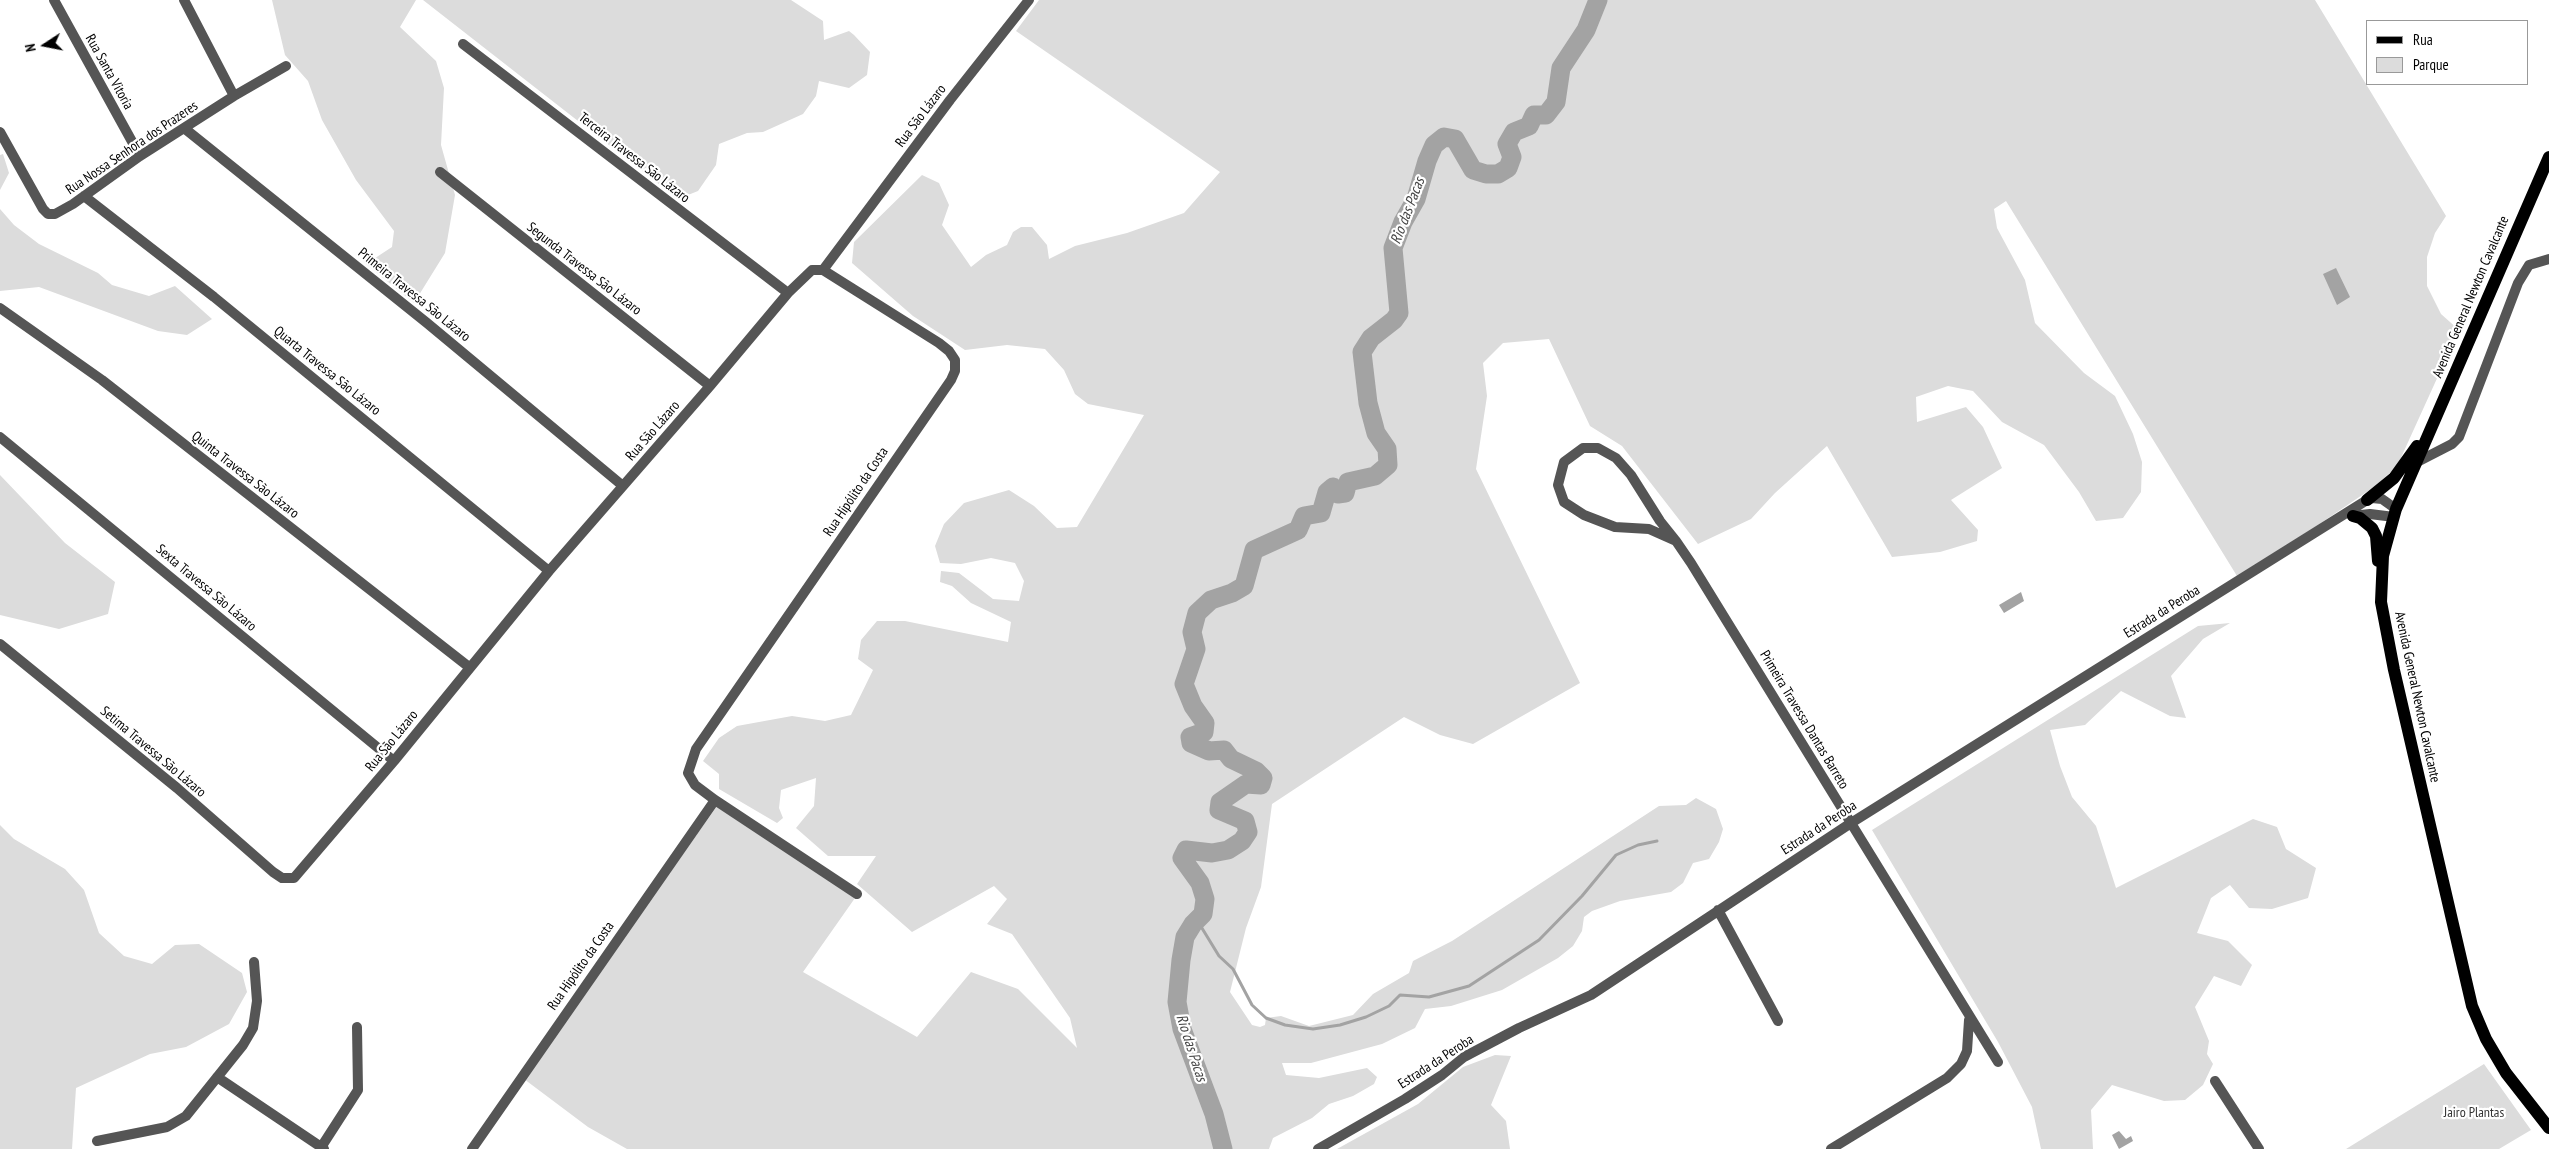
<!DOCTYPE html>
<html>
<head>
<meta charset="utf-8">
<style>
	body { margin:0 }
	#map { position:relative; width:2549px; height:1149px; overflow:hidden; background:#fff; font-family:"PT Sans Narrow",sans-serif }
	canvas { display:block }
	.legend { position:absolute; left:2366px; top:20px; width:162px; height:65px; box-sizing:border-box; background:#fff; border:1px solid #999; margin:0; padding:6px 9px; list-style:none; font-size:15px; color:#000 }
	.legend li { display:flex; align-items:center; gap:10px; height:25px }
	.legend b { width:25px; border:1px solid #999 }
	.north { position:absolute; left:20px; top:20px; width:50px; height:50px; -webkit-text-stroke:4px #fff; paint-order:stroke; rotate:259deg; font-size:14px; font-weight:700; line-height:20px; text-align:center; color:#000 }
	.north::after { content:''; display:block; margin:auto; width:18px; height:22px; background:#000; clip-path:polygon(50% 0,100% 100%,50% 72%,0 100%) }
</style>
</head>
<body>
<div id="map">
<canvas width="2549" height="1149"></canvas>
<ul class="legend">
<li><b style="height:6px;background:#000"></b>Rua</li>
<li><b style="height:14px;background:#dcdcdc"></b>Parque</li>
</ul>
<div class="north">N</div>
</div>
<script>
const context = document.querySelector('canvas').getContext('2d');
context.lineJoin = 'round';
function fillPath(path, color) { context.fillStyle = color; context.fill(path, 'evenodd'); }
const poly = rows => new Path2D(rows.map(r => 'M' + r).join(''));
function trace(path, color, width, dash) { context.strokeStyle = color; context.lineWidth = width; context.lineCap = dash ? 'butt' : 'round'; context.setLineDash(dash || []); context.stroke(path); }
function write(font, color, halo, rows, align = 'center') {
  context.font = font + ' "PT Sans Narrow",sans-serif'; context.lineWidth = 4.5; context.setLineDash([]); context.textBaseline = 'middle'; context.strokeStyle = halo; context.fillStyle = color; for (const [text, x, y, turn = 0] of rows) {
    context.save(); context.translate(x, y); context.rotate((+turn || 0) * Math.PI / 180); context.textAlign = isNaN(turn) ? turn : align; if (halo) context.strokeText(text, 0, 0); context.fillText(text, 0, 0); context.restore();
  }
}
fillPath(poly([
	[272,0,416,0,400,27,436,61,444,88,441,145,455,195,445,253,414,303,366,264,392,247,394,231,356,180,322,120,308,81,285,55],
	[423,0,791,0,823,21,824,40,849,31,854,35,870,52,867,75,849,88,819,81,816,96,803,114,763,132,747,133,719,144,716,165,698,191,678,199],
	[1039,0,2315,0,2446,216,2435,233,2427,257,2427,286,2441,314,2459,330,2399,462,2393,470,2374,487,2318,525,2237,576,2006,201,1994,209,1997,228,2025,280,2035,323,2084,373,2115,396,2133,434,2142,462,2141,492,2123,518,2096,521,2079,492,2044,445,2002,422,1973,391,1948,386,1916,397,1917,422,1966,407,1983,427,2002,468,1951,500,1978,530,1977,541,1940,552,1892,557,1827,446,1775,493,1751,519,1698,544,1622,446,1590,426,1549,339,1503,343,1483,363,1487,396,1476,469,1580,683,1473,744,1440,735,1404,717,1272,804,1261,887,1246,928,1230,992,1252,1025,1260,1027,1265,1025,1266,1018,1281,1016,1309,1026,1353,1015,1373,994,1409,973,1413,961,1452,941,1659,806,1686,805,1696,798,1716,809,1723,829,1719,842,1709,859,1693,863,1683,883,1671,892,1620,901,1592,911,1584,917,1582,931,1573,946,1558,958,1502,990,1451,1006,1425,1009,1415,1028,1382,1044,1311,1063,1282,1063,1286,1075,1319,1078,1367,1068,1377,1077,1374,1084,1353,1096,1329,1104,1312,1118,1273,1138,1269,1149,627,1149,588,1127,524,1079,717,806,855,898,803,972,917,1037,971,972,1018,989,1077,1048,1070,1018,1012,934,987,924,1007,899,994,886,912,932,857,884,876,856,828,856,796,828,814,806,816,778,781,790,779,808,783,818,777,823,719,789,719,774,703,761,719,738,737,726,792,716,825,721,851,715,873,670,858,659,861,640,877,621,905,621,1008,642,1011,622,971,603,952,586,940,582,941,571,959,573,993,599,1019,601,1024,581,1015,563,991,558,961,564,940,563,935,546,944,524,964,503,1009,490,1034,506,1057,528,1077,527,1144,415,1088,404,1075,394,1064,370,1045,349,1007,345,965,350,913,316,852,263,854,242,922,175,939,183,949,205,942,225,971,267,986,255,1007,245,1013,232,1021,227,1032,227,1047,245,1049,259,1075,246,1127,233,1184,213,1220,172,1016,31],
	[3,154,9,173,0,190,0,155],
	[0,209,14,225,39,244,98,273,112,285,149,296,175,286,212,319,187,335,158,331,39,287,0,291],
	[0,475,65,543,115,582,108,614,59,629,0,615],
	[2230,623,2203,639,2171,676,2186,718,2170,716,2121,691,2085,725,2050,730,2060,766,2072,797,2096,826,2116,888,2253,819,2277,827,2286,849,2316,868,2308,898,2272,909,2249,908,2230,885,2211,898,2197,933,2228,941,2252,965,2241,986,2214,976,2195,1007,2209,1041,2207,1054,2213,1064,2203,1085,2185,1100,2164,1101,2112,1085,2091,1110,2093,1149,2041,1149,2032,1107,1998,1042,1872,830,2198,626],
	[0,825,14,839,65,869,84,890,99,933,124,956,152,964,175,945,199,944,242,973,247,992,229,1024,186,1047,150,1054,76,1088,72,1149,0,1149],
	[1495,1055,1511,1056,1491,1105,1506,1121,1510,1149,1337,1149,1418,1104,1463,1067],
	[2484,1064,2531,1130,2499,1149,2346,1149]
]), '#dcdcdc');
fillPath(poly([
	[2336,268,2350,297,2337,305,2323,274],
	[2021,592,2024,601,2004,613,1999,605],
	[2119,1131,2126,1139,2131,1136,2133,1141,2119,1149,2112,1135]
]), '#a3a3a3');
trace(poly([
	[1197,920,1219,956,1233,969,1252,1005,1266,1018,1285,1025,1313,1029,1340,1025,1366,1017,1389,1006,1400,995,1429,997,1469,986,1539,940,1582,896,1616,855,1638,845,1657,841]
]), '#a3a3a3', 3);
trace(poly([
	[1223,1149,1214,1114,1182,1029,1177,1002,1181,960,1185,937,1193,924,1203,914,1205,899,1200,883,1182,858,1186,850,1212,853,1228,850,1242,841,1248,832,1245,821,1219,810,1220,802,1246,784,1261,785,1263,778,1256,771,1231,759,1224,750,1209,751,1191,743,1190,737,1204,732,1205,723,1193,706,1184,684,1196,649,1192,632,1197,613,1211,600,1232,593,1244,586,1254,550,1298,530,1304,516,1321,513,1327,492,1333,487,1338,494,1345,493,1348,482,1375,476,1388,465,1387,449,1376,433,1368,403,1362,352,1371,338,1394,320,1399,313,1393,248,1403,222,1416,199,1427,161,1434,145,1444,137,1455,139,1473,170,1486,174,1498,174,1508,168,1512,157,1507,144,1514,132,1529,126,1534,115,1546,115,1556,102,1561,68,1586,30,1598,0]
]), '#a3a3a3', 19);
trace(poly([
	[54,0,140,156],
	[184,0,234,96],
	[463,44,788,293],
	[184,128,427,323,623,486],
	[0,132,43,209,48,214,55,214,73,204,140,156,234,96,286,66],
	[440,172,710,386],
	[84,196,214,297,549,571],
	[823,270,939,343,949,351,955,360,955,371,951,380,696,749,688,773,695,785,715,800,857,894],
	[0,308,102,380,469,667],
	[0,437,394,761],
	[2417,462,2452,444,2459,437,2518,283,2529,265,2549,259],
	[2352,516,2370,514,2394,517],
	[1676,541,1649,529,1615,527,1584,515,1564,502,1558,485,1564,462,1583,448,1598,448,1616,458,1631,475,1660,521,1676,541,1691,563,1998,1062],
	[0,644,177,788,273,872,282,878,294,878,394,761,549,571,710,386,788,293,812,270,823,270,950,100,1029,0],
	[1718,910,1778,1021],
	[217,1077,324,1149],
	[2215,1081,2259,1149],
	[97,1141,167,1127,186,1116,243,1045,253,1028,257,1001,254,962],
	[320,1149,358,1090,357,1027],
	[472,1149,715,800],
	[1318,1149,1405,1099,1442,1075,1464,1057,1519,1028,1591,995,1851,823,2367,500,2372,498,2382,499,2396,509],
	[1831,1149,1947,1078,1961,1064,1967,1051,1969,1020]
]), '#555', 10);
trace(poly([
	[2549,157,2396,509,2383,556,2381,602,2394,670,2472,1006,2486,1039,2506,1073,2549,1128],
	[2367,500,2394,478,2417,446],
	[2353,516,2360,518,2372,528,2376,536,2378,561]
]), '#000', 12);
write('14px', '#000', '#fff', [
	["Rua Santa Vitoria",109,72,61],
	["Rua São Lázaro",921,116,-53],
	["Rua Nossa Senhora dos Prazeres",132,148,-34],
	["Terceira Travessa São Lázaro",634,158,38],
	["Segunda Travessa São Lázaro",584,269,38],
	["Primeira Travessa São Lázaro",414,295,39],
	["Avenida General Newton Cavalcante",2471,297,-67],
	["Quarta Travessa São Lázaro",327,371,39],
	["Rua São Lázaro",653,431,-49],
	["Quinta Travessa São Lázaro",245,475,38],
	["Rua Hipólito da Costa",856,492,-56],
	["Sexta Travessa São Lázaro",206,588,40],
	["Estrada da Peroba",2162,612,-32],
	["Avenida General Newton Cavalcante",2417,697,78],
	["Primeira Travessa Dantas Barreto",1804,720,59],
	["Rua São Lázaro",392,741,-51],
	["Setima Travessa São Lázaro",153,752,40],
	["Estrada da Peroba",1819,828,-33],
	["Rua Hipólito da Costa",581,966,-55],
	["Estrada da Peroba",1436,1062,-33]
]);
write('14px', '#333', '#fff', [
	["Jairo Plantas",2474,1113]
]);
write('italic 15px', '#444', '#fff', [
	["Rio das Pacas",1408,211,-69],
	["Rio das Pacas",1191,1048,72]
]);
</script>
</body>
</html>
